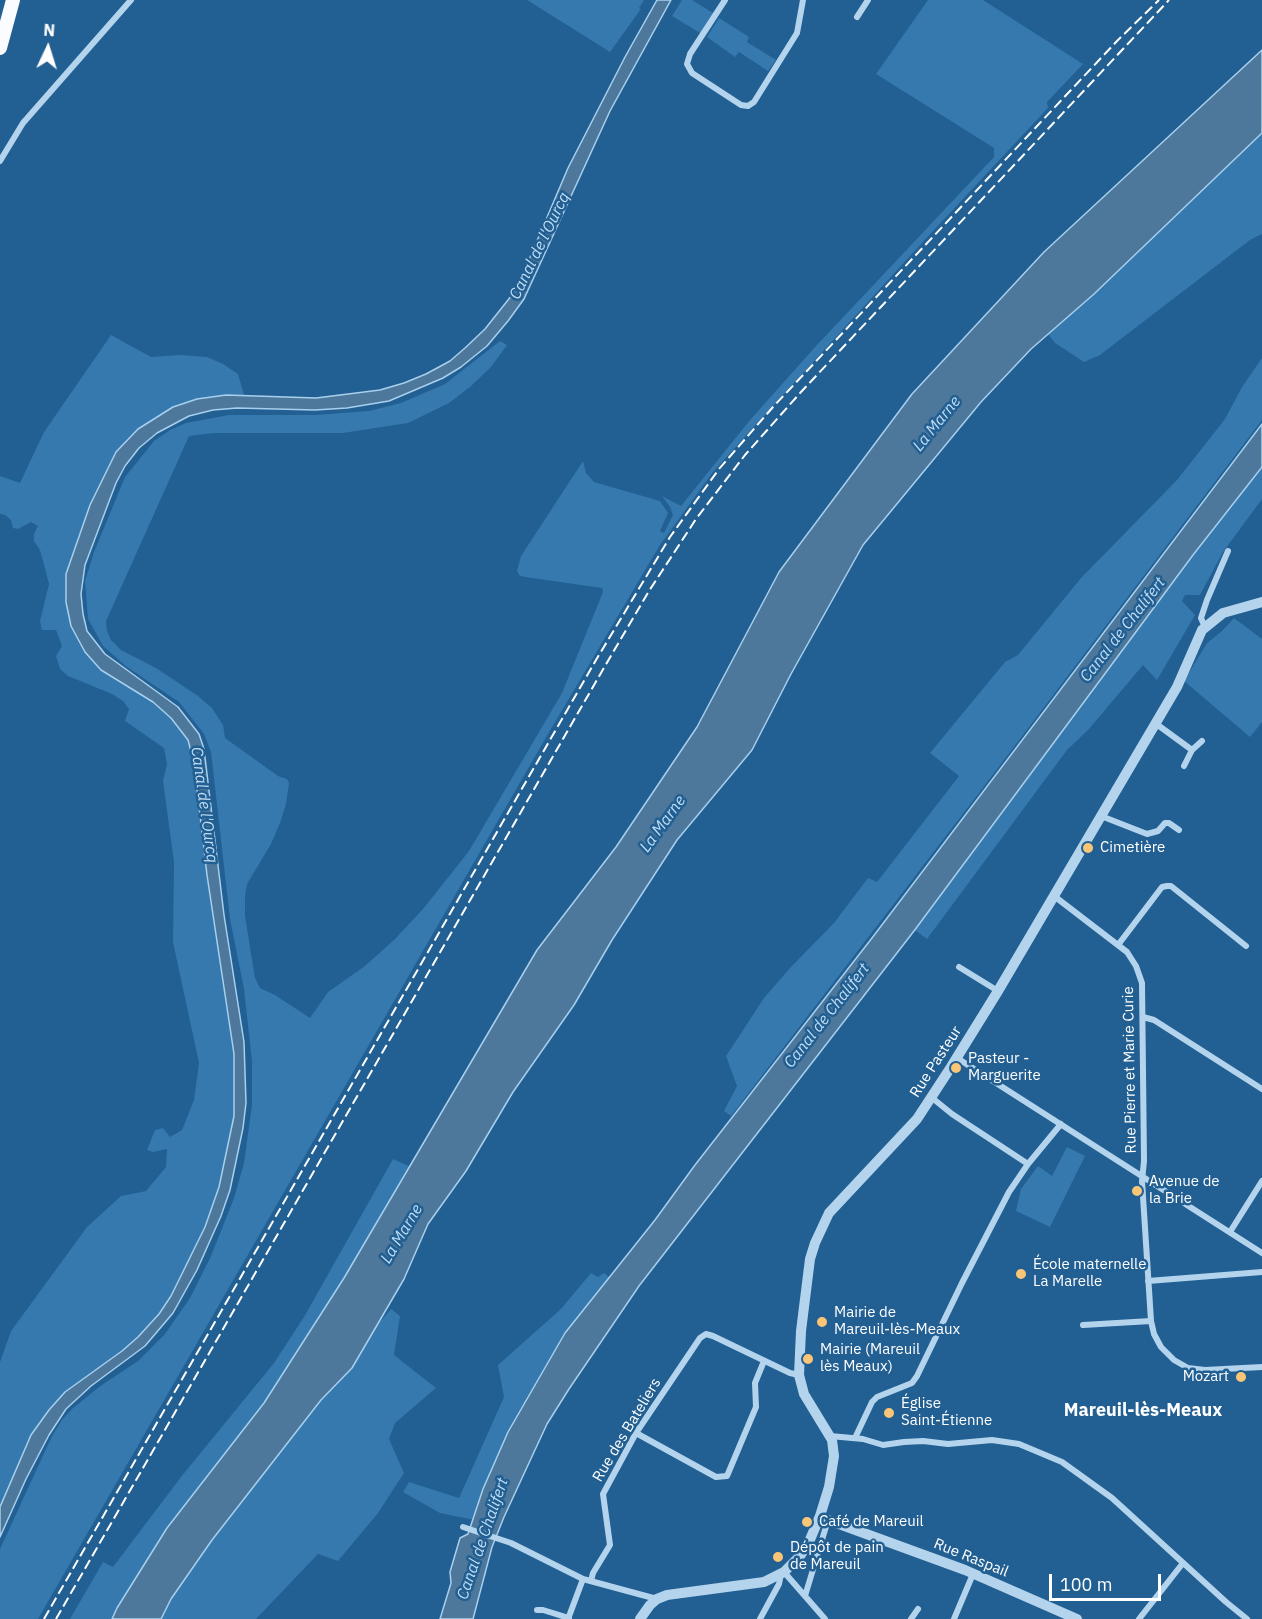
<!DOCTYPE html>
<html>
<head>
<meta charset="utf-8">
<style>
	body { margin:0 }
	#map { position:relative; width:1262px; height:1619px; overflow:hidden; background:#225f92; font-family:"IBM Plex Sans",sans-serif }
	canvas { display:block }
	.north { position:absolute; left:18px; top:18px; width:60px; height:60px; -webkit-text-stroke:4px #225f92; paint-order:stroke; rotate:4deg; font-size:16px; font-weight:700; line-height:24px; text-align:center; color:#fff }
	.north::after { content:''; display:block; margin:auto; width:21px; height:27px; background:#fff; clip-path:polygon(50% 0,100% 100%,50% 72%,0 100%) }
	.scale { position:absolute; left:1049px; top:1574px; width:112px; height:27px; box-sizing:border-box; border:3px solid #fff; border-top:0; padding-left:8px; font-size:18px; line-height:21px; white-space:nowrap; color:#fff; -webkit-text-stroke:4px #225f92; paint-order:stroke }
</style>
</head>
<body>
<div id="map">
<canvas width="1262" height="1619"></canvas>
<div class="north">N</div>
<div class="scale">100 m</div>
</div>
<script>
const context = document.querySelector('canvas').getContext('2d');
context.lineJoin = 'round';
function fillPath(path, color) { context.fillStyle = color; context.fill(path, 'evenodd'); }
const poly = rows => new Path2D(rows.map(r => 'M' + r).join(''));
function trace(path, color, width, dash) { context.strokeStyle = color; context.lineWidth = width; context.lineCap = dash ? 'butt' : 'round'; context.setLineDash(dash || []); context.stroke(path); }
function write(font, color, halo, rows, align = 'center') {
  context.font = font + ' "IBM Plex Sans",sans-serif'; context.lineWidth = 5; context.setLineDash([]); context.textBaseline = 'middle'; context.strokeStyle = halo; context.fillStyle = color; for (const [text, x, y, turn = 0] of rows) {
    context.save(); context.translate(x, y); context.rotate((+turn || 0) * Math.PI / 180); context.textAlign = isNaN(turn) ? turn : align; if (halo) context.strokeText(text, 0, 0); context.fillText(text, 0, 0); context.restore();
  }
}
fillPath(poly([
	[527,0,644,0,639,8,641,9,610,52],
	[682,0,692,0,713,13,700,33,672,16],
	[928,0,983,0,1083,64,1047,102,1048,108,920,245,713,472,660,545,548,734,38,1619,0,1619,0,1549,52,1436,62,1420,72,1409,99,1387,138,1361,165,1334,190,1298,211,1256,234,1198,244,1163,252,1105,252,1061,244,989,230,919,211,752,204,734,179,702,127,667,103,646,88,619,85,581,94,552,125,477,154,441,170,430,186,423,229,415,315,415,369,411,401,403,445,384,500,341,507,345,491,367,470,387,449,403,408,423,343,433,214,433,189,436,106,621,107,631,111,640,121,650,156,668,198,696,212,708,223,725,225,738,278,776,287,779,289,783,286,804,280,823,271,844,247,884,245,897,245,916,255,978,260,988,275,995,310,1018,328,992,365,966,394,940,423,909,469,851,562,693,603,592,602,588,532,578,520,576,517,571,521,556,583,461,586,473,594,482,660,501,668,513,660,531,664,533,673,515,670,507,662,496,681,506,750,420,816,346,994,157,994,148,876,74],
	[719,18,749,37,747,42,776,60,768,71,739,52,735,57,707,37],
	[1262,133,1262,234,1250,240,1100,355,1084,362,1055,343,1048,334,1094,294],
	[111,335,151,357,180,355,207,357,223,364,238,374,244,395,226,395,116,452,90,505,66,574,71,626,171,718,188,740,194,763,234,1054,234,1116,219,1187,205,1227,171,1296,159,1314,138,1337,31,1435,0,1507,0,1362,11,1331,87,1227,121,1196,146,1191,166,1167,167,1149,153,1152,147,1150,155,1130,163,1128,170,1137,182,1130,194,1100,199,1063,173,942,174,862,163,781,167,764,164,748,125,721,129,709,123,701,112,694,68,676,60,669,56,656,62,646,56,630,42,630,40,621,49,584,40,550,34,541,34,534,38,526,31,522,18,529,13,528,11,520,5,515,0,514,0,476,20,483,44,432],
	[1262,358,1262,420,982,789,731,1116,724,1111,737,1086,726,1056,764,998,790,968,834,923,868,878,877,882,959,776,930,753,1005,662,1018,655,1081,578,1177,480,1225,419,1242,387],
	[1262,465,1262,499,1223,552,1200,595,1185,595,1182,601,1195,615,1157,680,1143,665,1089,729,1067,750,927,939,912,928,1226,508],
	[1234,618,1262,639,1262,722,1250,737,1184,681,1207,643,1222,631],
	[1067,1147,1085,1156,1050,1227,1016,1211,1021,1189,1038,1166,1052,1176],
	[393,1159,409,1166,344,1278,264,1403,167,1528,117,1608,112,1619,70,1619,103,1562,113,1567,181,1477,274,1363,304,1317],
	[591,1273,598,1277,604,1273,614,1281,474,1520,440,1513,403,1492,409,1482,459,1498,504,1397,498,1365,561,1309],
	[391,1309,400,1316,394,1355,436,1388,395,1423,389,1439,404,1473,378,1513,338,1561,318,1554,256,1619,161,1619,171,1599,238,1499,324,1387]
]), '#3579af');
const water = poly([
	[657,0,671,0,610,111,524,299,508,321,487,346,461,367,443,378,389,401,347,408,315,410,237,408,213,410,189,416,157,433,139,448,125,466,116,483,85,565,81,594,83,614,87,631,105,654,178,707,199,734,204,749,224,915,244,1042,246,1103,243,1128,230,1190,221,1216,197,1270,173,1313,145,1346,91,1386,66,1409,49,1435,26,1479,0,1537,0,1507,31,1435,49,1410,65,1392,122,1351,138,1337,159,1314,171,1296,205,1227,219,1187,234,1116,234,1054,207,875,194,763,188,740,171,718,153,702,101,670,85,652,71,626,66,602,66,574,90,505,116,452,138,429,173,407,197,399,226,395,316,398,380,390,404,383,426,374,450,361,465,348,485,329,512,295,525,269,568,168,625,57,657,0],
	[1262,50,1262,133,1094,294,1031,349,981,402,863,545,791,674,752,750,677,840,612,940,574,1005,513,1092,466,1171,428,1224,404,1279,352,1368,321,1400,212,1540,171,1599,161,1619,112,1619,117,1608,167,1528,264,1403,344,1278,537,950,616,847,697,727,779,572,912,394,1044,252,1262,50],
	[1262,424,1262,467,1193,555,914,931,639,1286,569,1389,547,1424,504,1517,492,1547,473,1619,440,1619,451,1583,450,1572,460,1538,468,1534,483,1489,508,1432,565,1333,655,1220,695,1165,872,938,1262,424]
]);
fillPath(water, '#4d789b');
trace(water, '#a8d0ee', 1.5);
trace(poly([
	[725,0,690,54,687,64,692,73,741,105,748,106,754,102,797,33,803,0],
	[857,17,868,0],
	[0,161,23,123,131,0],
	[1205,627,1201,618,1207,600,1228,551],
	[1155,723,1192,750,1184,766],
	[1192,750,1202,741],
	[1101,816,1147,834,1158,831,1165,823,1169,823,1179,830],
	[1054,896,1127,952,1136,966,1142,983,1144,1161,1142,1181,1151,1321,1154,1334,1161,1347,1174,1360,1188,1368,1205,1370,1262,1367],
	[1118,945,1162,887,1167,886,1171,886,1246,946],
	[959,967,998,991],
	[1143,1017,1154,1020,1262,1089],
	[957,1058,1262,1253],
	[931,1097,952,1114,1028,1164],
	[1230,1232,1262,1181],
	[1148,1281,1262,1272],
	[1083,1325,1151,1321],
	[636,1433,716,1477,727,1476,756,1407,755,1383,764,1361],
	[830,1436,863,1439,883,1445,904,1442,923,1441,948,1444,992,1440,1019,1444,1062,1462,1112,1498,1226,1602,1247,1619],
	[855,1438,872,1402,877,1397,912,1383,917,1376,962,1283,1009,1192,1028,1164,1061,1124],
	[463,1527,511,1543,583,1579,657,1599],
	[784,1572,825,1619],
	[591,1581,593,1573,610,1545,603,1494,636,1433,700,1338,706,1334,713,1336,790,1373,799,1375],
	[805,1596,828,1520],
	[537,1610,543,1610,569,1618],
	[568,1619,583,1579],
	[760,1619,779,1584,781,1574],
	[911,1619,918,1609],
	[954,1619,973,1574],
	[1139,1619,1183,1563]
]), '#b4d4ed', 6);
trace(poly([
	[820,1516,828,1520,965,1570,1077,1619],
	[640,1619,650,1605,657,1599,667,1595,764,1582,784,1572,800,1556,809,1542,820,1516,829,1487,834,1456,832,1440,804,1394,799,1375,801,1331,810,1259,815,1243,829,1213,917,1119,951,1067,998,991,1177,687,1202,630,1223,613,1262,602]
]), '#b4d4ed', 10);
trace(poly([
	[0,48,13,0]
]), '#fafcff', 14);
trace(poly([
	[44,1619,596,660,670,537,719,469,773,407,1117,41,1159,0],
	[56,1619,605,666,649,591,696,519,745,455,801,392,1169,0]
]), '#fff', 2, [10, 4.5]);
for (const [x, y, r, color] of [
	[1088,848,6,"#f9c576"],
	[956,1068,6,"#f9c576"],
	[1137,1191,6,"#f9c576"],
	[1021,1274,6,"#f9c576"],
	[822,1322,6,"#f9c576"],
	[808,1359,6,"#f9c576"],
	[1241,1377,6,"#f9c576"],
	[889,1413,6,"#f9c576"],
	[807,1522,6,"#f9c576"],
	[778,1557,6,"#f9c576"]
]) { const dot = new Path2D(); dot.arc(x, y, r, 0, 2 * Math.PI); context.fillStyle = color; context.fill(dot); trace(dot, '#225f92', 2); }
write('15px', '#fff', '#225f92', [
	["Cimetière",1100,848],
	["Pasteur -",968,1059],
	["Marguerite",968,1076],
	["Avenue de",1149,1182],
	["la Brie",1149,1199],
	["École maternelle",1033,1265],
	["La Marelle",1033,1282],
	["Mairie de",834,1313],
	["Mareuil-lès-Meaux",834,1330],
	["Mairie (Mareuil",820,1350],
	["lès Meaux)",820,1367],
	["Mozart",1229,1377,"right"],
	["Église",901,1404],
	["Saint-Étienne",901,1421],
	["Café de Mareuil",819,1522],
	["Dépôt de pain",790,1548],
	["de Mareuil",790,1565]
], 'left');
write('15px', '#fff', '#225f92', [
	["Rue Pasteur",936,1062,-57],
	["Rue Pierre et Marie Curie",1130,1070,-91],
	["Rue des Bateliers",627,1430,-59],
	["Rue Raspail",971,1558,22]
]);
write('italic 16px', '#c0ddf4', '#225f92', [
	["Canal de l'Ourcq",540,246,-64],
	["La Marne",937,424,-51],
	["Canal de Chalifert",1123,630,-52],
	["Canal de l'Ourcq",204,805,82],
	["La Marne",663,824,-54],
	["Canal de Chalifert",827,1016,-52],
	["La Marne",402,1234,-59],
	["Canal de Chalifert",483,1539,-71]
]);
write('bold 18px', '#fff', '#225f92', [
	["Mareuil-lès-Meaux",1143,1411]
]);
</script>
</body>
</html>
